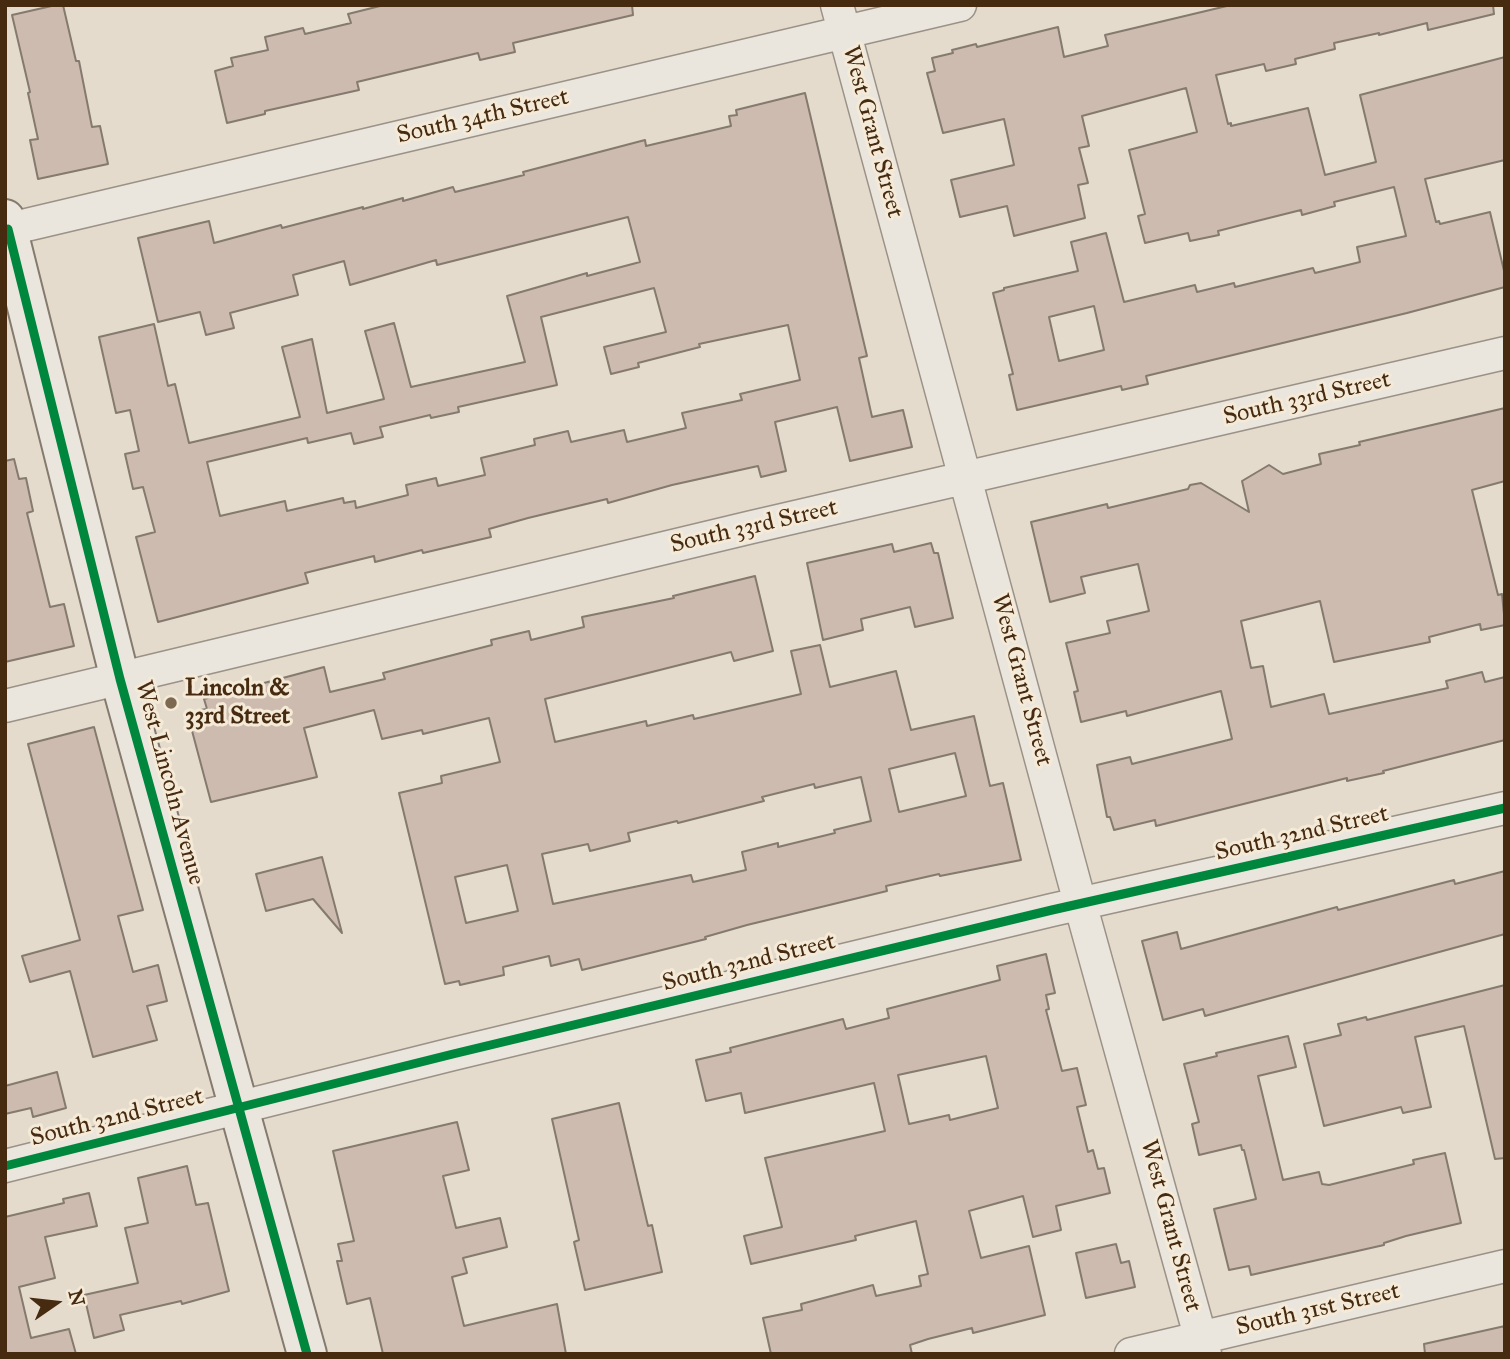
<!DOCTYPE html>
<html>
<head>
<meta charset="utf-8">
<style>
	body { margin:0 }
	#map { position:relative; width:1510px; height:1359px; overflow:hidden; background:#e4dbcc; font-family:"IM FELL Great Primer",serif }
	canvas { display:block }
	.frame { position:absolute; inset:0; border:7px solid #462b11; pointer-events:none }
	.north { position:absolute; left:21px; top:1268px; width:70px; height:70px; -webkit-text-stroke:5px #f4ead7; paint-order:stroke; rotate:76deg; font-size:19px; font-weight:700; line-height:28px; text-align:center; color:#462b11 }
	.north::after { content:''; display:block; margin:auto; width:24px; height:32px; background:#462b11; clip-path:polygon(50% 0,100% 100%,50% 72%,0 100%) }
</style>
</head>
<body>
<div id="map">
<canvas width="1510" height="1359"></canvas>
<div class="frame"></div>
<div class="north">N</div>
</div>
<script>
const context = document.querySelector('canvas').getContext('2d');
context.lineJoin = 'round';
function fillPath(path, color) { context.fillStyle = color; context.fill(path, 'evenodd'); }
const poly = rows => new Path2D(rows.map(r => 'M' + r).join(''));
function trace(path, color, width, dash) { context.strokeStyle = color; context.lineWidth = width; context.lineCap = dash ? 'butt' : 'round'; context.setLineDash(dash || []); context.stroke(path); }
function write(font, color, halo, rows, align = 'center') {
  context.font = font + ' "IM FELL Great Primer",serif'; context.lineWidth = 6; context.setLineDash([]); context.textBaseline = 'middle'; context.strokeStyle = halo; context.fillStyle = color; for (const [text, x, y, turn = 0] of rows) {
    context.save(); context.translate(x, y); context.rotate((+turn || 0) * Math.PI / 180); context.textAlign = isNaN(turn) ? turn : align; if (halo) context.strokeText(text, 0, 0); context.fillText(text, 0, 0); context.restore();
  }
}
const building = poly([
	[56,5,63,5,76,61,79,61,92,127,100,126,108,164,38,179,30,140,38,139,28,93,30,92,12,15,56,5],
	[384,5,632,5,633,15,513,43,515,52,480,60,478,53,357,82,359,90,265,111,265,114,227,123,215,71,233,66,231,58,268,50,265,37,303,28,305,34,351,23,348,14,384,5],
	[1231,5,1493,5,1494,14,1428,30,1427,23,1379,35,1379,33,1334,43,1335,49,1295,59,1296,64,1266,71,1264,64,1216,75,1228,124,1231,123,1231,126,1308,108,1325,175,1376,162,1360,95,1505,57,1505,160,1425,179,1436,222,1439,221,1440,224,1490,212,1505,275,1505,287,1407,313,1146,376,1148,384,1122,390,1121,386,1017,410,1009,375,1013,374,993,293,1004,290,1004,288,1078,271,1071,242,1106,233,1124,302,1195,285,1197,292,1234,283,1235,287,1313,268,1315,273,1360,262,1357,247,1406,236,1394,187,1334,202,1335,206,1302,215,1301,210,1257,221,1218,231,1219,235,1190,241,1188,233,1145,243,1138,216,1145,214,1129,150,1197,132,1186,88,1082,116,1089,146,1079,148,1088,183,1078,185,1085,218,1014,236,1007,206,960,217,951,180,1014,165,1004,119,943,133,927,73,935,71,932,58,953,53,952,50,976,44,977,47,1058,27,1064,57,1108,46,1105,35,1231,5],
	[1094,306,1104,350,1059,361,1049,317,1094,306],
	[805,93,867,356,859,358,872,417,903,410,912,447,850,461,837,407,775,422,786,471,761,477,758,466,672,485,608,503,607,499,528,518,489,529,491,537,423,553,422,550,375,562,374,556,305,573,308,583,158,622,136,537,155,532,143,487,133,489,125,454,139,451,130,410,116,413,99,337,154,324,168,386,175,384,189,443,300,417,282,347,312,339,327,413,384,399,365,331,394,323,411,387,525,362,507,296,587,273,587,276,640,262,628,217,437,265,436,260,350,285,344,261,293,275,298,295,230,313,234,328,206,335,200,312,158,322,138,238,209,221,214,243,281,225,282,228,363,207,363,209,403,198,403,201,453,187,455,192,524,175,523,172,645,140,646,146,731,126,729,116,737,115,736,110,805,93],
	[654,288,666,332,604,347,611,374,639,367,638,363,700,347,699,344,788,325,800,380,740,394,742,400,682,413,686,428,627,442,624,430,571,442,568,431,534,439,535,445,481,458,485,475,438,486,436,478,406,485,408,495,356,508,355,501,344,503,343,498,287,511,285,501,220,516,207,462,307,438,308,443,351,433,354,444,383,437,380,427,430,415,431,418,459,412,458,407,557,385,541,317,654,288],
	[1505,408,1505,481,1472,490,1498,595,1502,594,1505,625,1481,630,1480,624,1429,637,1430,642,1334,662,1320,601,1241,621,1251,668,1263,666,1271,707,1324,694,1329,714,1448,688,1446,681,1482,672,1485,682,1505,677,1505,740,1383,771,1384,773,1347,781,1347,778,1156,826,1155,820,1114,830,1110,817,1107,817,1097,765,1130,757,1132,764,1232,739,1221,691,1127,716,1126,711,1081,722,1074,692,1078,691,1066,643,1110,633,1107,621,1149,611,1138,564,1081,577,1085,593,1050,602,1031,522,1107,504,1108,508,1188,489,1190,485,1201,483,1249,512,1242,481,1269,465,1283,474,1321,464,1319,454,1360,445,1359,442,1505,408],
	[14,459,19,479,26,478,33,511,27,513,50,607,64,604,74,646,5,662,5,461,14,459],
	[931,543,934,553,938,553,953,618,915,627,910,607,861,619,863,630,823,640,807,563,892,544,894,552,931,543],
	[755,576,773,651,734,661,731,652,545,699,555,742,646,721,647,726,693,715,694,719,801,694,791,651,820,645,830,687,896,671,911,730,974,716,990,786,1003,783,1021,860,940,876,939,874,886,886,887,891,747,925,705,937,706,939,582,970,579,959,551,966,549,956,503,967,504,975,460,985,459,981,445,984,399,793,442,783,441,776,500,762,489,718,423,734,422,730,382,739,374,710,304,728,317,777,211,802,191,727,203,724,200,710,207,709,204,699,324,667,330,692,385,679,383,673,492,645,491,640,529,631,531,640,584,627,582,617,674,598,673,596,755,576],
	[955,753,966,796,899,812,889,769,955,753],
	[861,777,871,821,834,830,835,833,778,847,778,843,742,852,746,870,693,882,691,875,553,904,542,854,588,844,590,851,630,841,628,833,677,821,678,823,764,801,762,797,814,784,815,788,861,777],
	[507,865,518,911,466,923,455,877,507,865],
	[94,727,143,910,118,916,133,972,158,965,167,1001,147,1006,157,1040,93,1057,70,971,30,982,22,956,80,940,28,744,94,727],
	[322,857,342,933,313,899,266,911,256,874,322,857],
	[1505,871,1505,934,1205,1016,1203,1009,1163,1020,1142,941,1177,932,1181,949,1337,907,1338,910,1454,880,1455,884,1505,871],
	[1046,954,1055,993,1046,995,1049,1009,1046,1010,1062,1071,1077,1068,1086,1105,1077,1107,1088,1152,1093,1150,1098,1169,1104,1168,1110,1193,1056,1206,1061,1230,1033,1237,1023,1196,969,1211,981,1258,1029,1246,1045,1315,973,1333,972,1328,928,1339,910,1345,912,1354,771,1354,763,1318,802,1310,801,1304,873,1285,876,1296,921,1286,919,1276,928,1274,916,1221,855,1236,856,1240,751,1264,744,1236,782,1227,765,1158,885,1131,874,1083,745,1113,741,1093,706,1101,696,1060,731,1052,730,1048,843,1019,846,1029,889,1018,887,1009,1000,980,997,966,1046,954],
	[986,1056,998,1108,950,1120,949,1115,909,1124,898,1075,986,1056],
	[1505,985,1505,1158,1495,1159,1464,1026,1415,1037,1431,1107,1403,1113,1401,1107,1324,1126,1304,1044,1341,1035,1338,1024,1366,1017,1367,1020,1505,985],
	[1288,1036,1296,1067,1258,1076,1283,1180,1319,1172,1322,1184,1329,1185,1414,1164,1413,1160,1445,1153,1461,1223,1406,1236,1384,1243,1384,1245,1251,1275,1249,1266,1229,1270,1214,1209,1256,1199,1244,1150,1242,1150,1241,1145,1199,1155,1192,1124,1199,1122,1184,1064,1217,1056,1216,1053,1288,1036],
	[57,1072,66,1108,33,1117,31,1108,5,1114,5,1086,57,1072],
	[619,1103,648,1226,652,1225,662,1272,585,1290,574,1242,579,1240,552,1119,619,1103],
	[457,1122,469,1170,443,1176,456,1228,500,1218,507,1247,463,1258,467,1273,452,1277,464,1326,557,1304,566,1354,383,1354,370,1298,347,1304,337,1261,342,1261,338,1244,354,1241,333,1151,457,1122],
	[187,1166,196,1205,208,1203,229,1291,182,1304,181,1301,120,1315,124,1330,94,1338,84,1295,138,1283,125,1228,148,1223,138,1178,187,1166],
	[89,1193,97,1226,45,1237,55,1278,19,1287,31,1338,69,1329,76,1354,5,1354,5,1217,64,1203,63,1199,89,1193],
	[1116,1244,1121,1263,1129,1261,1135,1287,1086,1298,1076,1253,1116,1244],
	[1505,1326,1505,1354,1425,1354,1424,1344,1505,1326]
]);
fillPath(building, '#cdbbaf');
trace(building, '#847a6e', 2);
const street = poly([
	[837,5,1080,903,1205,1354],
	[5,230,960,5],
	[5,706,752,527,1505,353],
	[5,1166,453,1054,1052,910,1505,808],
	[1131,1354,1505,1266]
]);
const secondary = poly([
	[5,219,120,679,307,1354]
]);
trace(street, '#9b9287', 35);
trace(secondary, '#847a6e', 42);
trace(street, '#eae5dd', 32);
trace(secondary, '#eae5dd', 38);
trace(poly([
	[8,229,120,679,307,1354],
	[5,1166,453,1054,1052,910,1505,808]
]), '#00873e', 9);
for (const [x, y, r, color] of [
	[171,703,7,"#7d6952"]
]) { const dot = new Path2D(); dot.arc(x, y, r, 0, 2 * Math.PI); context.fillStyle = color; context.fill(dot); trace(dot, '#f4ead7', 2.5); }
write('24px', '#462b11', '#f4ead7', [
	["South 34th Street",483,117,-13],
	["West Grant Street",872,132,75],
	["South 33rd Street",1307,399,-13],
	["South 33rd Street",754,527,-13],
	["West Grant Street",1021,680,75],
	["West Lincoln Avenue",169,783,75],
	["South 32nd Street",1302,834,-13],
	["South 32nd Street",749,963,-14],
	["South 32nd Street",117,1118,-14],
	["West Grant Street",1170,1226,75],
	["South 31st Street",1318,1310,-13]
]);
write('bold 24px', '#462b11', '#f4ead7', [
	["Lincoln &",185,689],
	["33rd Street",185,717]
], 'left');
</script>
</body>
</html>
